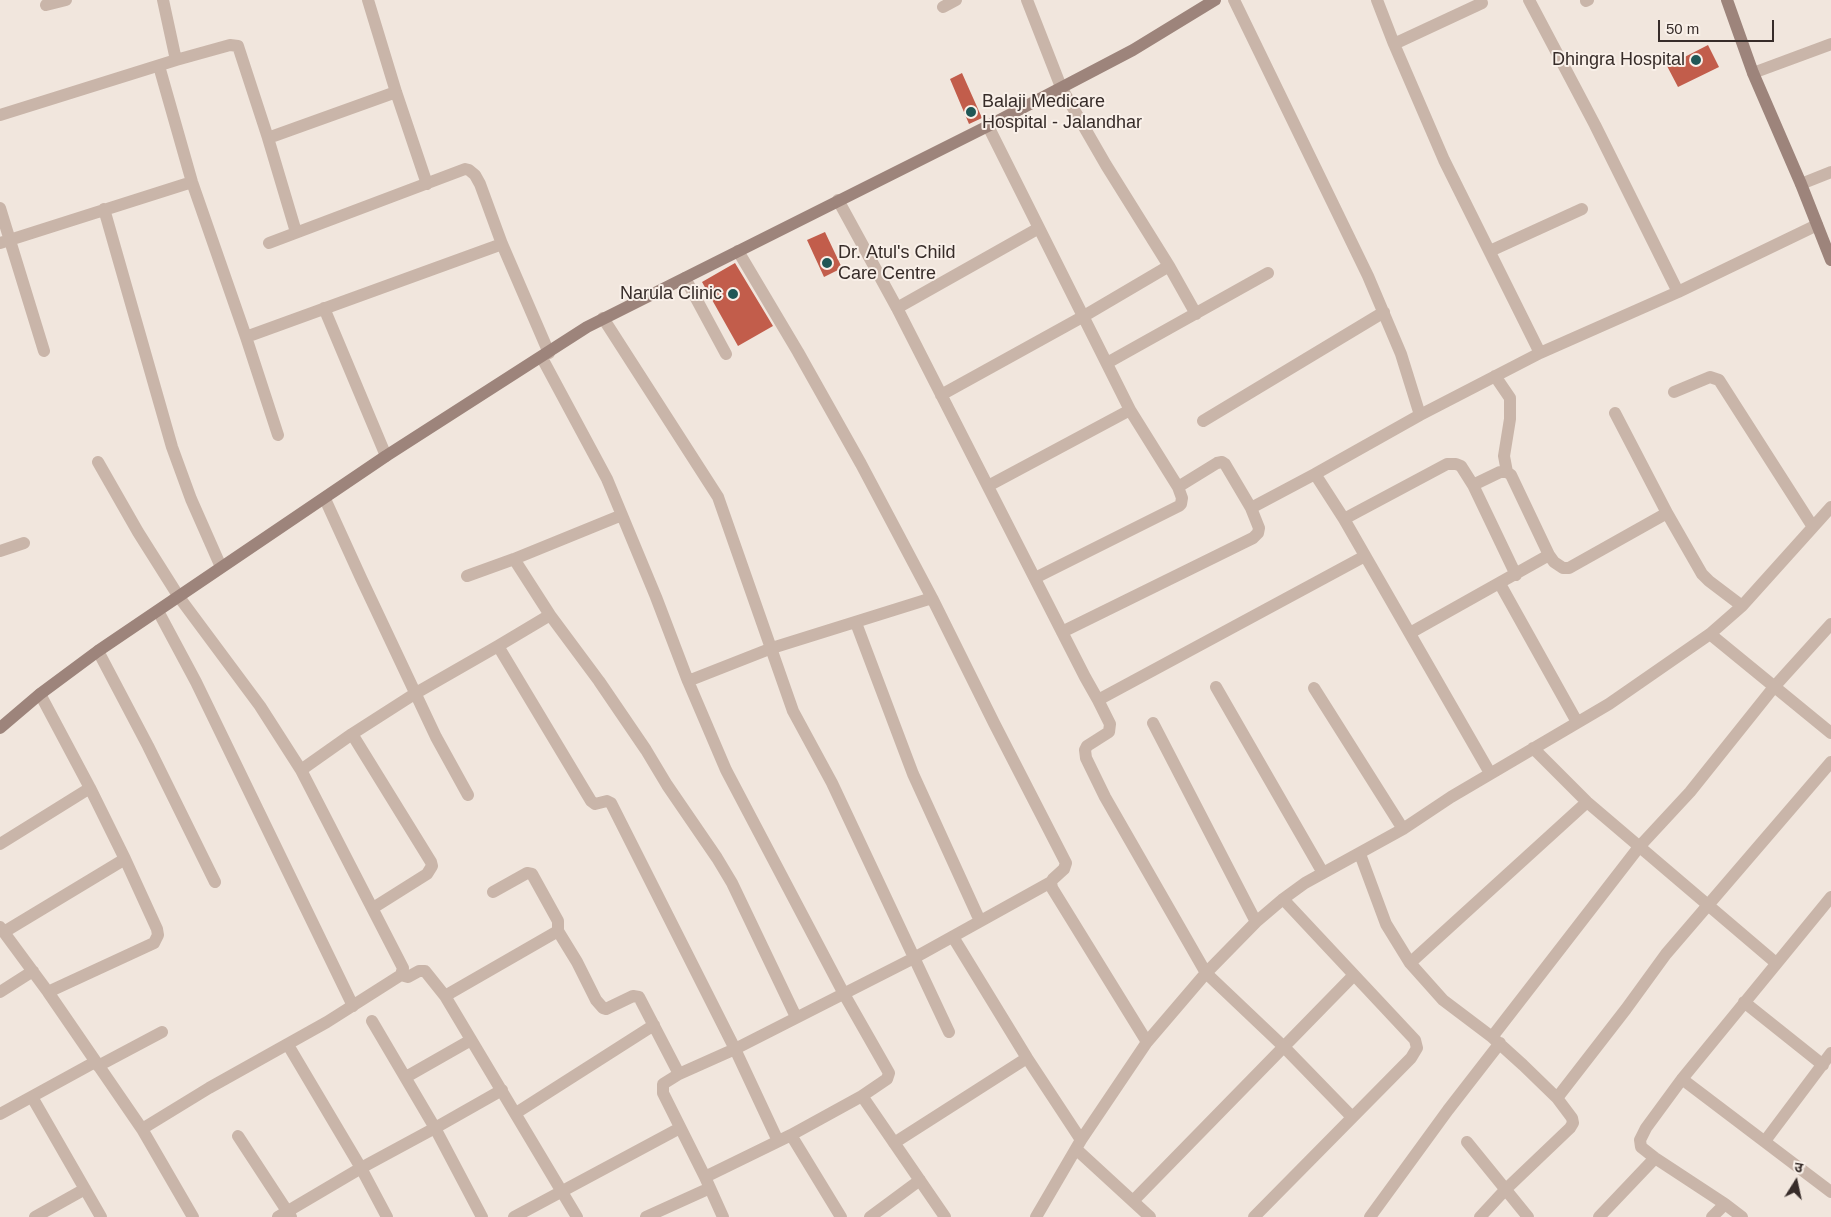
<!DOCTYPE html>
<html>
<head>
<meta charset="utf-8">
<style>
	body { margin:0 }
	#map { position:relative; width:1831px; height:1217px; overflow:hidden; background:#f1e6dd; font-family:Arial,"Noto Sans Devanagari",sans-serif }
	canvas { display:block }
	.north { position:absolute; left:1771px; top:1157px; width:50px; height:50px; -webkit-text-stroke:4px #f9f0e9; paint-order:stroke; rotate:10deg; font-size:14px; font-weight:700; line-height:20px; text-align:center; color:#372c29 }
	.north::after { content:''; display:block; margin:auto; width:18px; height:22px; background:#372c29; clip-path:polygon(50% 0,100% 100%,50% 72%,0 100%) }
	.scale { position:absolute; left:1658px; top:20px; width:116px; height:22px; box-sizing:border-box; border:2px solid #372c29; border-top:0; padding-left:6px; font-size:15px; line-height:18px; white-space:nowrap; color:#372c29; -webkit-text-stroke:4px #f9f0e9; paint-order:stroke }
</style>
</head>
<body>
<div id="map">
<canvas width="1831" height="1217"></canvas>
<div class="north">उ</div>
<div class="scale">50 m</div>
</div>
<script>
const context = document.querySelector('canvas').getContext('2d');
context.lineJoin = 'round';
function fillPath(path, color) { context.fillStyle = color; context.fill(path, 'evenodd'); }
const poly = rows => new Path2D(rows.map(r => 'M' + r).join(''));
function trace(path, color, width, dash) { context.strokeStyle = color; context.lineWidth = width; context.lineCap = dash ? 'butt' : 'round'; context.setLineDash(dash || []); context.stroke(path); }
function write(font, color, halo, rows, align = 'center') {
  context.font = font + ' Arial,sans-serif'; context.lineWidth = 4; context.setLineDash([]); context.textBaseline = 'middle'; context.strokeStyle = halo; context.fillStyle = color; for (const [text, x, y, turn = 0] of rows) {
    context.save(); context.translate(x, y); context.rotate((+turn || 0) * Math.PI / 180); context.textAlign = isNaN(turn) ? turn : align; if (halo) context.strokeText(text, 0, 0); context.fillText(text, 0, 0); context.restore();
  }
}
fillPath(poly([
	[1708,45,1719,67,1678,87,1667,66],
	[962,73,982,118,969,124,950,79],
	[825,232,842,268,824,277,807,240],
	[735,263,773,326,738,346,702,282]
]), '#c25d4b');
trace(poly([
	[163,0,176,60],
	[368,0,396,92,427,184],
	[1027,0,1061,87,1106,165,1169,266,1196,314],
	[1234,0,1368,276,1401,354,1420,415],
	[1377,0,1394,44,1444,160,1540,353],
	[1529,0,1595,125,1678,292],
	[1586,1,1588,0],
	[46,5,66,0],
	[943,7,956,0],
	[1394,44,1482,3],
	[159,66,192,182,246,337,278,435],
	[1753,73,1831,44],
	[0,115,176,60,230,45,238,46,268,138,296,232],
	[988,126,1130,410,1178,487,1182,498,1181,504,1179,506,1035,578],
	[268,138,396,92],
	[1801,184,1831,172],
	[838,200,897,308,1085,677,1098,700,1110,724,1109,732,1087,746,1085,750,1086,758,1105,797,1206,973,1284,1047,1352,1117],
	[0,208,44,351],
	[104,209,172,447,191,499,221,567],
	[0,243,192,182],
	[269,243,465,169,469,170,475,175,480,184,502,244,549,353],
	[738,251,798,352,861,464,932,598,994,723,1066,863,1064,869,1053,879,1051,882,1052,888,1147,1042],
	[1490,251,1582,209],
	[685,278,726,354],
	[324,308,386,456],
	[897,308,1039,228],
	[603,318,718,497,793,711,832,783,949,1032],
	[246,337,502,244],
	[542,358,607,479,656,597,688,681,726,770,844,994,889,1073,887,1079,862,1096,791,1135,705,1177],
	[1107,363,1268,273],
	[1495,376,1510,398,1510,419,1504,456,1507,472],
	[1674,392,1710,377,1719,380,1813,527],
	[941,395,1084,316,1169,266],
	[1615,413,1667,513,1702,574,1709,581,1742,606],
	[1203,421,1384,312],
	[98,462,138,532,179,597,260,706,301,770,403,968,401,975,327,1022,209,1088,142,1129],
	[1315,474,1344,519,1490,773],
	[1473,485,1500,472,1507,472,1511,475,1549,555,1554,562,1563,568,1569,568,1667,513],
	[988,486,1130,410],
	[325,499,361,578,436,737,468,795],
	[1251,508,1315,474,1420,415,1540,353,1678,292,1817,225],
	[1344,519,1447,464,1456,464,1461,466,1473,485,1516,575],
	[0,551,24,543],
	[514,559,550,615,599,681,646,750,667,785,717,858,732,883,796,1017],
	[467,576,514,559,622,515],
	[1500,584,1577,722],
	[158,611,196,682,353,1006],
	[856,623,913,774,980,921],
	[1062,632,1253,538,1258,533,1259,528,1251,508,1225,464,1222,462,1217,463,1178,487],
	[1410,633,1549,555],
	[1710,634,1831,733],
	[498,646,591,801,595,804,607,801,611,803,735,1049,778,1141],
	[98,651,148,746,215,882],
	[688,681,772,648,932,598],
	[1216,687,1323,873],
	[1314,688,1403,829],
	[40,694,90,788,125,859,157,929,158,935,154,943,48,992],
	[1098,700,1365,556],
	[1153,723,1256,922],
	[352,734,431,862,432,866,427,874,373,908],
	[1533,748,1587,802,1776,963],
	[301,770,352,734,416,693,498,646,550,615],
	[0,844,90,788],
	[1360,854,1386,924,1410,963,1443,1000,1492,1037,1523,1065,1557,1098,1572,1118,1573,1123,1570,1128,1505,1190,1480,1217],
	[0,927,48,992,142,1129,193,1217],
	[558,931,577,962,596,1000,603,1008,606,1009,633,996,639,997,679,1074],
	[4,932,125,859],
	[953,937,1027,1058,1081,1140],
	[1410,963,1587,802],
	[401,975,408,977,419,971,425,971,445,996,577,1217],
	[0,992,33,971],
	[445,996,558,931,558,921,532,874,527,873,493,892],
	[1744,1002,1823,1065],
	[372,1021,435,1128,482,1217],
	[1492,1037,1639,847,1690,792,1774,687,1831,624],
	[288,1045,361,1168,387,1217],
	[98,1066,162,1032],
	[406,1077,471,1040],
	[1682,1079,1831,1192],
	[862,1096,945,1217],
	[32,1097,101,1217],
	[1557,1098,1626,1009,1666,954,1831,762],
	[516,1113,654,1025],
	[0,1114,95,1062],
	[791,1135,841,1217],
	[238,1136,291,1217],
	[1765,1141,1831,1053],
	[1467,1142,1528,1217],
	[894,1143,1027,1058],
	[1076,1149,1150,1217],
	[1133,1201,1353,976],
	[35,1217,85,1189],
	[278,1217,361,1168,435,1128,502,1090],
	[514,1217,680,1128],
	[646,1217,710,1188],
	[723,1217,705,1177,663,1093,663,1084,679,1074,735,1049,914,958,1051,882],
	[870,1217,920,1180],
	[1036,1217,1081,1140,1147,1042,1206,973,1256,922,1283,899,1305,883,1403,829,1451,797,1609,704,1710,634,1742,606,1831,507],
	[1254,1217,1411,1058,1417,1048,1415,1040,1283,899],
	[1370,1217,1448,1110,1500,1043],
	[1599,1217,1655,1158],
	[1712,1217,1725,1204],
	[1742,1217,1725,1204,1655,1158,1641,1147,1640,1140,1646,1128,1682,1079,1831,897]
]), '#c9b5a9', 12);
trace(poly([
	[1727,0,1753,73,1801,184,1831,260],
	[0,728,40,694,98,651,386,456,587,327,988,126,1133,50,1215,0]
]), '#9d847b', 12);
for (const [x, y, r, color] of [
	[1696,60,6,"#205756"],
	[971,112,6,"#205756"],
	[827,263,6,"#205756"],
	[733,294,6,"#205756"]
]) { const dot = new Path2D(); dot.arc(x, y, r, 0, 2 * Math.PI); context.fillStyle = color; context.fill(dot); trace(dot, '#f9f0e9', 2); }
write('18px', '#372c29', '#f9f0e9', [
	["Dhingra Hospital",1685,60],
	["Balaji Medicare",982,102,"left"],
	["Hospital - Jalandhar",982,123,"left"],
	["Dr. Atul's Child",838,253,"left"],
	["Care Centre",838,274,"left"],
	["Narula Clinic",722,294]
], 'right');
</script>
</body>
</html>
